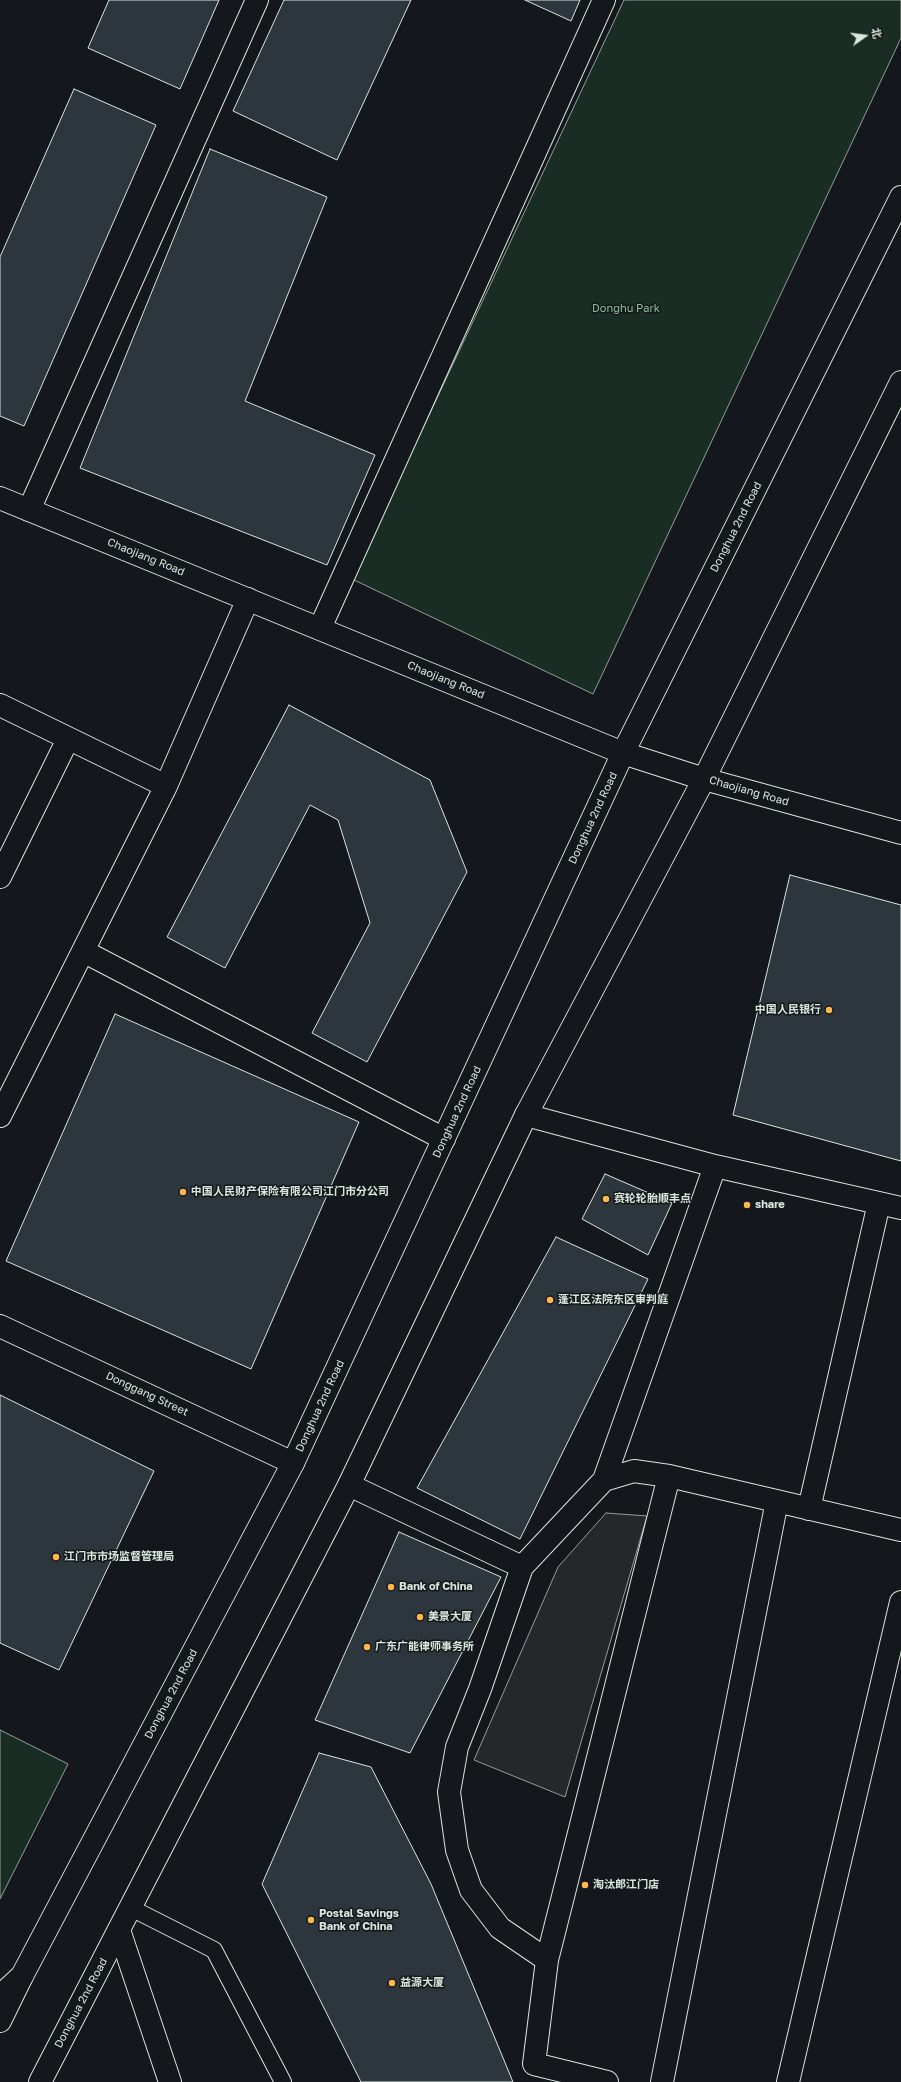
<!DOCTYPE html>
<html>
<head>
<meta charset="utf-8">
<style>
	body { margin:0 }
	#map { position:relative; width:901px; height:2082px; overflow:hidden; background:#14181c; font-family:"Golos Text","Noto Sans SC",sans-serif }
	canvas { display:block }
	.north { position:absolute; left:845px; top:16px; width:40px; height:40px; -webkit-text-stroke:3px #14181c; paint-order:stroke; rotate:76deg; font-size:11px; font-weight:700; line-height:16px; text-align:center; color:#d8e6dc }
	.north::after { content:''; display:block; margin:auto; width:14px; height:18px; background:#d8e6dc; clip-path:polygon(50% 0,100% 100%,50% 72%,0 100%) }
</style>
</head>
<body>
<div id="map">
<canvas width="901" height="2082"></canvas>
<div class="north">北</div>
</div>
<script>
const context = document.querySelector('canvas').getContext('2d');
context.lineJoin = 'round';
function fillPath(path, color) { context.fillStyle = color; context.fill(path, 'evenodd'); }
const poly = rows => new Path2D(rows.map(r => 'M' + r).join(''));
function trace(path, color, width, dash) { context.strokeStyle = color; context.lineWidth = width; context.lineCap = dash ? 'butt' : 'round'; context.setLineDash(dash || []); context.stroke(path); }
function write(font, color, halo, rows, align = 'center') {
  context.font = font + ' "Golos Text","Noto Sans SC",sans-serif'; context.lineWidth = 3; context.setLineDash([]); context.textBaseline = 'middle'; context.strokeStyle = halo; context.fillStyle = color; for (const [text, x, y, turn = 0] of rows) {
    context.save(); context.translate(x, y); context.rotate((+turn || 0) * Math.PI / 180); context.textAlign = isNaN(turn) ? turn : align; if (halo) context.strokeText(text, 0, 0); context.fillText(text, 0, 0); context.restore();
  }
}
const green = poly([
	[624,0,901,0,901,38,593,694,352,579,624,0],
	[0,1730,68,1764,0,1899,0,1730]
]);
fillPath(green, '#1a2d24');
trace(green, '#939e99', 1);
const parking = poly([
	[606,1513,647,1516,565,1797,474,1760,558,1567,606,1513]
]);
fillPath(parking, '#24282b');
trace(parking, '#939e99', 1);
const building = poly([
	[109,0,219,0,180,89,88,48,109,0],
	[284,0,411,0,337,160,233,111,284,0],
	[525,0,580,0,571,21,525,0],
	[74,89,156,125,24,426,0,416,0,257,74,89],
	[210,149,327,197,245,401,375,455,327,565,80,468,210,149],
	[289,705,430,780,467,872,367,1062,312,1033,370,923,338,820,310,805,225,968,167,937,289,705],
	[790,875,901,905,901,1161,733,1115,790,875],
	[115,1014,359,1122,251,1369,6,1261,115,1014],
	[605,1174,672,1203,648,1255,582,1219,605,1174],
	[556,1237,648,1279,520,1539,417,1488,556,1237],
	[0,1395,154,1471,59,1670,0,1643,0,1395],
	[399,1532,501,1577,410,1753,315,1720,399,1532],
	[319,1753,371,1767,431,1884,513,2082,361,2082,262,1884,319,1753]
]);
fillPath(building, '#2c363c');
trace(building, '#d8e6dc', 1);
const lane = poly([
	[131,1908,214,1950,283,2082]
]);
const street = poly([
	[29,510,257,0],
	[320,628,604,0],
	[0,705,166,786,0,1116],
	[166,786,248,599],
	[0,877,68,739],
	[83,951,444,1139],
	[526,1115,715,1166,901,1208],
	[0,1326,293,1463],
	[604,1480,715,1166],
	[349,1485,522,1567],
	[809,1509,879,1203],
	[547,1960,500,1928,471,1890,457,1850,449,1792,457,1747,480,1689,522,1567,604,1480,634,1471,669,1476,901,1530],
	[607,2082,534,2064,547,1960,669,1476],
	[662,2082,777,1501],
	[788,2082,901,1602]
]);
const secondary = poly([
	[0,498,623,753,704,779,901,833],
	[0,2021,22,1976,293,1463,623,753,901,197],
	[40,2082,349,1485,526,1115,704,779,901,382]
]);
const primary = poly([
	[119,1930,170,2082],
	[0,1996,22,1976]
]);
trace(lane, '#d8e6dc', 18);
trace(street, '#d8e6dc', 24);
trace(secondary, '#d8e6dc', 24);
trace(primary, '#d8e6dc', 24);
trace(lane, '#14181c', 16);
trace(street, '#14181c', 22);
trace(secondary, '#14181c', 22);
trace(primary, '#14181c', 22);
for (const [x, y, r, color] of [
	[829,1010,4,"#ffb74d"],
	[183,1192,4,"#ffb74d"],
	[606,1199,4,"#ffb74d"],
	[747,1205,4,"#ffb74d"],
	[550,1300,4,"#ffb74d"],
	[56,1557,4,"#ffb74d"],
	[391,1587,4,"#ffb74d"],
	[420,1617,4,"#ffb74d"],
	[367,1647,4,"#ffb74d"],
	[585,1885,4,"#ffb74d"],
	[311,1920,4,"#ffb74d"],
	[392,1983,4,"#ffb74d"]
]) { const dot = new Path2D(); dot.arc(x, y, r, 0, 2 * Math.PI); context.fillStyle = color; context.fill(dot); trace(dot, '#14181c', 1.5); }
write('11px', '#8ac095', '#14181c', [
	["Donghu Park",626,309]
]);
write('11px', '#d8e6dc', '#14181c', [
	["Donghua 2nd Road",736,527,-63],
	["Chaojiang Road",146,557,22],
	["Chaojiang Road",446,680,22],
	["Chaojiang Road",749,791,16],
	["Donghua 2nd Road",593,818,-65],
	["Donghua 2nd Road",457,1112,-65],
	["Donggang Street",147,1394,25],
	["Donghua 2nd Road",320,1406,-65],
	["Donghua 2nd Road",171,1694,-62],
	["Donghua 2nd Road",81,2003,-62]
]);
write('bold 11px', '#d8e6dc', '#14181c', [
	["中国人民银行",821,1010,"right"],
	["中国人民财产保险有限公司江门市分公司",191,1192],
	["赛轮轮胎顺丰点",614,1199],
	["share",755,1205],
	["蓬江区法院东区审判庭",558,1300],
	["江门市市场监督管理局",64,1557],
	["Bank of China",399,1587],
	["美景大厦",428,1617],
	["广东广能律师事务所",375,1647],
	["淘汰郎江门店",593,1885],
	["Postal Savings",319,1914],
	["Bank of China",319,1927],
	["益源大厦",400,1983]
], 'left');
</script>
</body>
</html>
